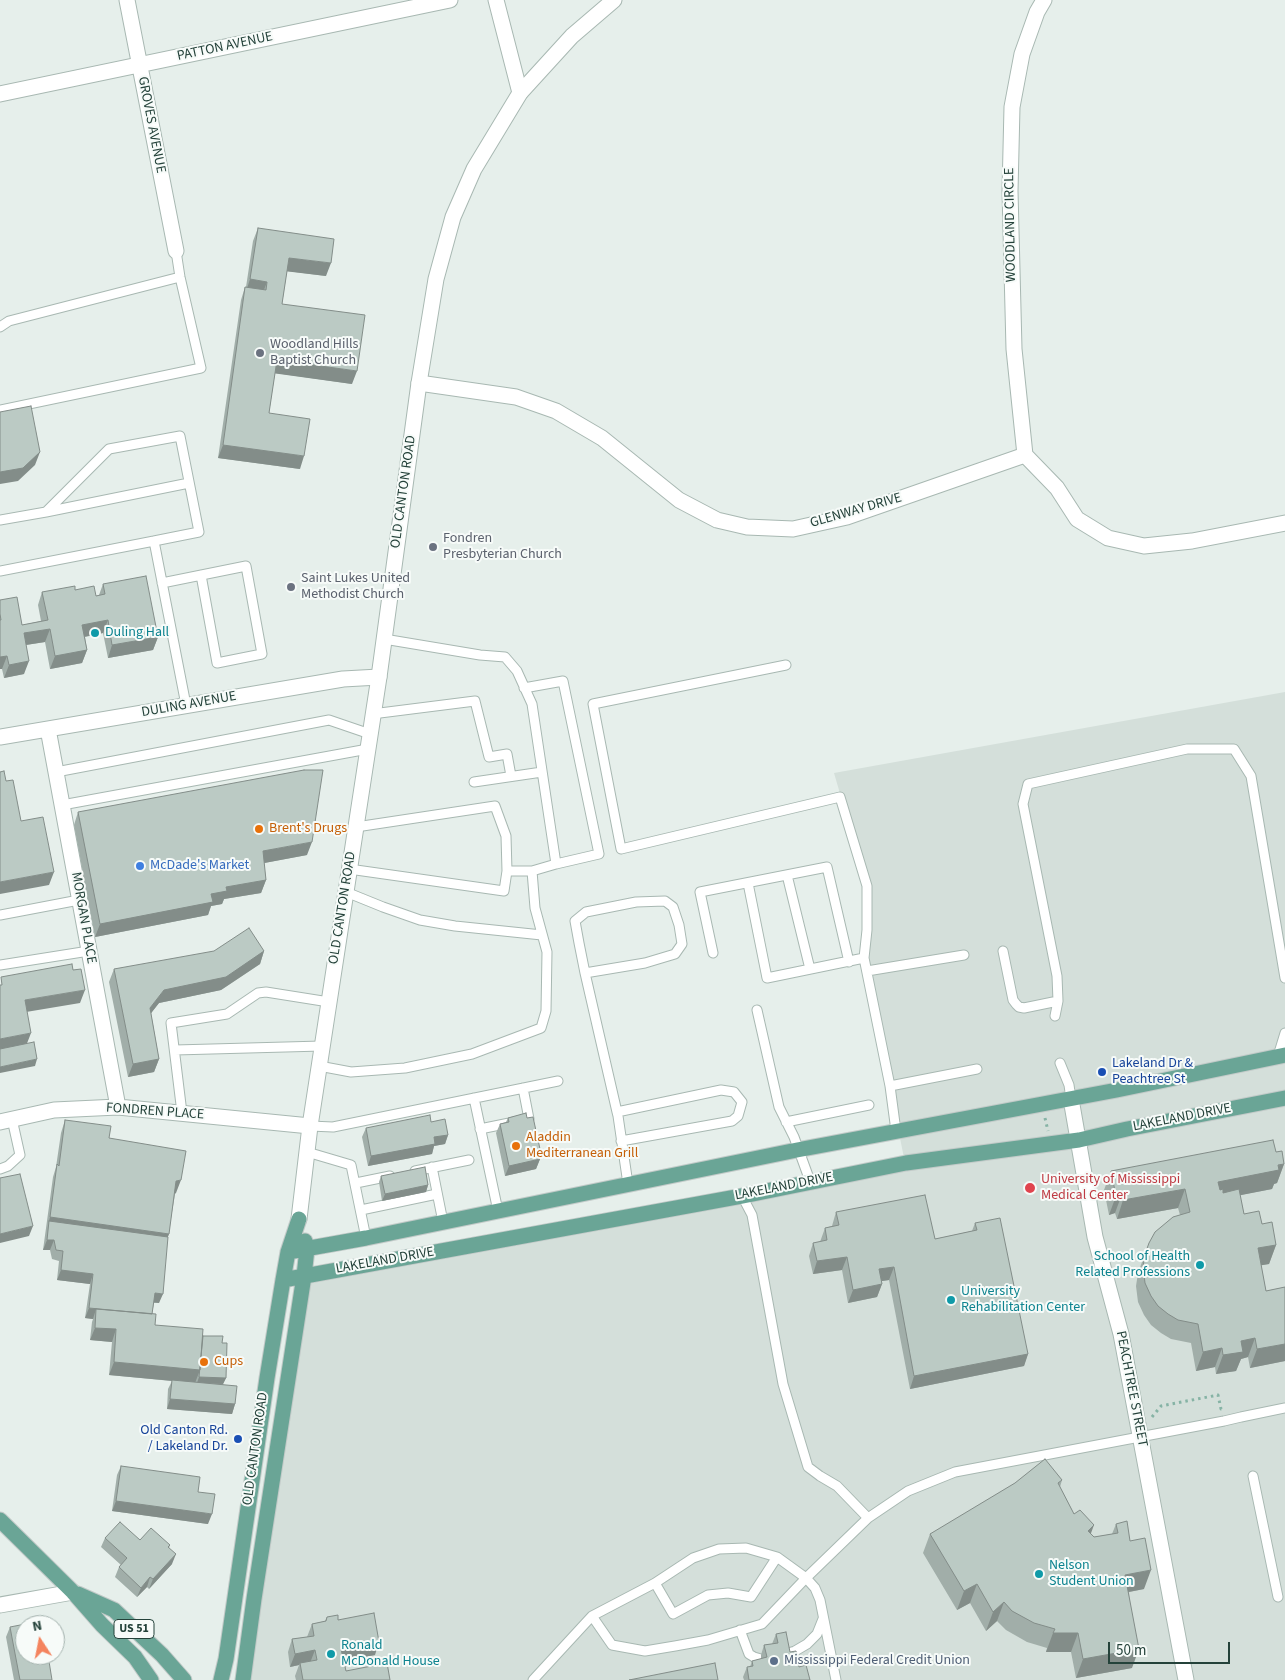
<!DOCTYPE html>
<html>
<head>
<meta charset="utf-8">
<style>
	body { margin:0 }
	#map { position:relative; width:1285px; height:1680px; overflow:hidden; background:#e6efeb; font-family:"Source Sans 3",sans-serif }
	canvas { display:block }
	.north { position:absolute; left:15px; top:1615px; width:50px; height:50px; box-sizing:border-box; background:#f7fbf9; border:1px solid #a3b1ad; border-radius:50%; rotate:349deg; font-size:14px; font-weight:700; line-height:20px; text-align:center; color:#24423a }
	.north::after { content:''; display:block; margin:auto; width:18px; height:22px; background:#f4845f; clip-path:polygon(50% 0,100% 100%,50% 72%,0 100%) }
	.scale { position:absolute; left:1108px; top:1642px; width:122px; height:22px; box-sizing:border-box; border:2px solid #24423a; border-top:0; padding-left:6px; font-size:15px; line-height:18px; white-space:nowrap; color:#24423a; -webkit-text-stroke:4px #f7fbf9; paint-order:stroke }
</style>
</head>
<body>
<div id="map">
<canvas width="1285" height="1680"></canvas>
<div class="north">N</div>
<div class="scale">50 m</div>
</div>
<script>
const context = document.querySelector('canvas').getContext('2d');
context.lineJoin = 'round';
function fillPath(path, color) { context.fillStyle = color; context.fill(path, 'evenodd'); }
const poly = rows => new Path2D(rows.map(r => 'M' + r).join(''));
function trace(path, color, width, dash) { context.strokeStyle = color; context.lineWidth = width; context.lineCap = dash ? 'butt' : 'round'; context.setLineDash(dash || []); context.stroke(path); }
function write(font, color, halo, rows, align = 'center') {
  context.font = font + ' "Source Sans 3",sans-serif'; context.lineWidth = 4; context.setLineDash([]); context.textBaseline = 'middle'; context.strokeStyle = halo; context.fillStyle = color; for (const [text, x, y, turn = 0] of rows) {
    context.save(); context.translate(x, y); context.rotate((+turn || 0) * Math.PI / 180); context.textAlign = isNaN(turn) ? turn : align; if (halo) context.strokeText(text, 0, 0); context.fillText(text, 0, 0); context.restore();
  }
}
fillPath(poly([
	[1285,692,1285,1680,243,1680,304,1276,905,1163,864,958,867,886,834,773]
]), '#d4dfda');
const service = poly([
	[0,327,9,321,180,277],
	[0,410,201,368,180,277,176,251],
	[46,512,189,483],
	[0,520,46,512,109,449,180,436,199,532,154,541,186,705],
	[0,571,154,541],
	[162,583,246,566,262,654,217,663,201,575],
	[786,665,593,704,621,849,840,797,867,886,867,930,864,958],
	[524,688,563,681,599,854,556,864],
	[372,714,475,701,489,757,507,754,511,776],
	[56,772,329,720,370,734],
	[474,782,542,772],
	[62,805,368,749],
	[349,869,504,891,507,871,506,836,495,806,356,827],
	[507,871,532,871],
	[787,875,810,969],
	[748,883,767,978,864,958,890,1086,896,1131],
	[346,892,383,907,420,920,455,926,542,935],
	[0,915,79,900],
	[1003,951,1013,1000,1016,1004,1019,1007,1024,1008,1058,1001],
	[713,953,700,892,827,867,849,962],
	[0,965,89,951],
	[867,971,964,955],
	[585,973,645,963,675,954,682,944,679,925,673,907,665,901,636,902,586,912,575,921,579,943,585,973,617,1112,618,1116,628,1184],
	[757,1010,779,1107,794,1137,810,1181],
	[1055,1016,1058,1001,1057,976,1023,804,1028,784,1187,749,1234,749,1251,776,1285,978],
	[175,1050,322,1046],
	[1278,1056,1285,1033],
	[1060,1063,1069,1085,1071,1099],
	[319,1066,351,1072,405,1068,472,1054,541,1028,546,1011,547,952,535,908,532,871,556,864,532,704,517,671,505,657,480,655,384,639],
	[890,1086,977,1069],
	[474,1098,498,1211],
	[617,1112,721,1090,734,1092,742,1102,738,1116,732,1121,621,1141],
	[182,1113,171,1023,227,1014,258,993,266,992,329,1002],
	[786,1122,869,1105],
	[310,1126,333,1127,558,1081],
	[480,1129,529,1119,523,1088],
	[307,1152,351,1165,366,1238],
	[432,1167,443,1222],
	[0,1169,8,1166,20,1155,12,1119],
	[415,1171,469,1160],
	[356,1183,390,1176],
	[742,1196,752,1215,783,1384,808,1467,820,1476,837,1486,868,1518],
	[361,1210,437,1194],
	[1253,1476,1278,1597],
	[655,1583,673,1614,708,1595,728,1593,751,1597,777,1557],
	[740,1630,749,1654,754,1657,761,1659],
	[785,1654,795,1651,807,1644,817,1634,823,1619],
	[533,1680,592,1616,655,1583,693,1558,719,1549,746,1548,777,1557,806,1578,762,1624,708,1640,675,1646,645,1651,612,1645,592,1616],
	[836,1680,820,1600,815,1588,806,1578,868,1518,908,1491,955,1472,1224,1421,1241,1417,1285,1408]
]);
const minor = poly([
	[127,0,176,251],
	[496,0,520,93],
	[0,94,450,0],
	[419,383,516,397,556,411,602,438,679,500,717,520,747,527,793,529,847,517,1025,455,1057,488,1077,519,1108,538,1144,546,1192,541,1285,523],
	[1025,455,1014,349,1010,191,1012,107,1022,54,1037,12,1044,0],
	[48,729,118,1107],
	[0,737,343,679,379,677],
	[1071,1099,1095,1237,1121,1334,1186,1680],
	[0,1122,54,1110,118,1107,310,1126],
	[0,1605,73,1592]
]);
const tertiary = poly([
	[299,1219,310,1126,379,677,419,383,436,279,453,217,474,169,520,93,572,36,614,0]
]);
const primary = poly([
	[288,1252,366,1238,797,1150,1117,1090,1285,1055],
	[283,1280,742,1196,906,1163,1079,1140,1127,1129,1285,1098],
	[0,1520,73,1592,102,1625,135,1657,151,1680],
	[78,1594,114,1610,162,1655,184,1680],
	[221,1680,226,1659,267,1378,283,1280,288,1252,299,1219],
	[243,1680,254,1599,304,1276,307,1249,305,1241]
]);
trace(service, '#a8b8b2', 11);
trace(minor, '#a8b8b2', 17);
trace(tertiary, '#a8b8b2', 17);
trace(primary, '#c2cac8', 17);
trace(poly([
	[1045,1118,1048,1131],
	[1152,1417,1161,1406,1218,1395,1221,1409,1223,1409]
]), '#86b3a5', 3, [2.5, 4]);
trace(service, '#fff', 9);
trace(minor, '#fff', 15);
trace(tertiary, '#fff', 15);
trace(primary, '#6aa596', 15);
fillPath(poly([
	[258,228,326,276,287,271,282,304,352,384,275,373,269,413,300,469,218,458,241,300,245,287,246,287,253,241],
	[103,584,158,637,153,650,108,658,103,633,85,637,87,650,82,663,50,669,45,642,26,645,24,674,4,678,2,669,0,669,0,600,22,625,41,621,38,605,42,592,75,590,96,596,99,595],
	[78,812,307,855,264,863,266,880,261,893,224,899,222,904,211,906,208,915,95,937,74,825],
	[264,951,260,964,221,990,159,1003,151,1013,159,1059,154,1072,128,1077,109,982,114,969],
	[508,1118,527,1118,540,1149,538,1153,540,1159,536,1169,505,1176,496,1133,500,1124,506,1122],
	[65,1120,109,1138,176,1193,175,1194,168,1237,159,1303,154,1303,152,1314,155,1325,203,1336,222,1343,226,1378,223,1384,235,1404,232,1414,167,1409,168,1389,172,1381,109,1375,112,1342,90,1340,92,1322,93,1319,85,1318,90,1284,57,1280,59,1261,52,1259,50,1250,43,1250,53,1177,56,1167,61,1133],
	[431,1122,448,1135,445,1144,434,1146,432,1154,368,1166,362,1137,366,1128],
	[1276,1152,1284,1164,1277,1183,1274,1184,1272,1189,1240,1195,1244,1214,1262,1224,1276,1245,1269,1264,1261,1265,1266,1291,1285,1287,1285,1361,1250,1368,1248,1357,1241,1359,1236,1371,1216,1374,1215,1367,1196,1371,1191,1343,1171,1339,1161,1333,1151,1325,1144,1315,1138,1302,1136,1286,1138,1273,1149,1243,1180,1215,1178,1208,1117,1219,1115,1213,1109,1215,1104,1190,1111,1171],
	[381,1176,428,1185,426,1192,382,1201,379,1182],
	[836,1212,935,1239,972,1231,975,1223,1028,1354,1024,1366,910,1389,889,1280,882,1281,882,1284,877,1297,848,1303,842,1270,813,1274,809,1256,813,1243,820,1242,825,1228,832,1226],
	[121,1466,198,1492,208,1524,112,1511,117,1475],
	[1062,1480,1060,1487,1074,1514,1094,1537,1112,1534,1116,1524,1130,1541,1144,1589,1129,1592,1132,1668,1076,1678,1071,1652,1046,1652,1047,1648,1027,1642,1006,1630,997,1621,986,1631,970,1603,957,1610,923,1553,930,1534],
	[105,1538,140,1540,170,1545,169,1548,172,1564,149,1589,147,1587,137,1597,115,1577,119,1567,121,1565,101,1547],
	[327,1617,338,1620,375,1655,344,1660,346,1671,390,1680,296,1680,295,1676,299,1665,290,1667,288,1652,292,1639,307,1637,312,1624,325,1621],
	[10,1627,52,1680,14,1680,6,1637],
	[776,1634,790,1652,799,1667,810,1680,744,1680,743,1677,747,1667,750,1667,752,1661,761,1659,761,1655,764,1645,772,1644]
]), '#a1aea9');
fillPath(poly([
	[289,258,331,263,326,276,284,271],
	[250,279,267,282,262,295,246,292],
	[277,360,357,371,352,384,272,373],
	[223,445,304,456,300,469,218,458],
	[40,452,35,465,18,481,0,484,0,472],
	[108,620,103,633,78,638,82,625],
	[50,629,45,642,19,646,24,633],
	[158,637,153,650,108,658,112,645],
	[87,650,82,663,50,669,55,656],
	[7,656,2,669,0,669,0,657],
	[29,661,24,674,4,678,9,665],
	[312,842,307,855,259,864,263,851],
	[54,872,49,885,0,894,0,882],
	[266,880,261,893,224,899,222,904,211,906,208,915,95,937,100,924,226,887],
	[264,951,260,964,221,990,159,1003,145,1021,150,1008,164,990],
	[85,990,80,1003,20,1013,25,1000],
	[31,1033,26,1046,0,1051,0,1039],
	[37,1059,35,1066,0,1073,0,1067],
	[159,1059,154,1072,128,1077,133,1064],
	[448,1135,445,1144,434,1146,432,1154,368,1166,371,1156,434,1137],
	[540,1159,536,1169,505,1176,509,1166],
	[1284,1164,1277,1183,1274,1184,1272,1189,1211,1201,1218,1182],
	[181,1180,176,1193,172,1194,176,1181],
	[428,1185,426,1192,382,1201,385,1194],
	[1185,1189,1178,1208,1117,1219,1123,1200],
	[1122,1194,1115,1213,1109,1215,1116,1196],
	[50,1217,169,1234,164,1247,49,1221],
	[33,1226,29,1236,0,1243,0,1234],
	[47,1240,54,1240,50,1250,43,1250],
	[1276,1245,1269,1264,1251,1267,1258,1248],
	[847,1257,842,1270,813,1274,817,1261],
	[894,1267,889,1280,875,1282,879,1269],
	[61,1270,93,1274,90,1284,57,1280],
	[882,1284,877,1297,848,1303,853,1290],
	[155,1293,163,1294,159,1303,152,1302],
	[89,1308,96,1309,93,1319,85,1318],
	[95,1328,116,1329,112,1342,90,1340],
	[1255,1338,1248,1357,1241,1359,1236,1371,1216,1374,1223,1355,1241,1341],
	[1285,1344,1285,1361,1250,1368,1257,1349],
	[1222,1348,1215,1367,1196,1371,1203,1352],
	[1028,1354,1024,1366,910,1389,914,1376],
	[114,1362,200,1370,195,1383,109,1375],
	[199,1377,226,1378,223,1384,197,1383],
	[170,1399,235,1404,232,1414,167,1409],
	[116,1501,212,1514,208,1524,112,1511],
	[1094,1525,1087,1544,1088,1531],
	[176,1554,172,1564,149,1589,153,1579],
	[1151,1570,1144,1589,1118,1594,1125,1575],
	[150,1577,147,1587,137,1597,141,1588],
	[977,1584,970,1603,957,1610,964,1591],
	[1004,1602,997,1621,986,1631,993,1612],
	[1053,1633,1078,1633,1071,1652,1046,1652],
	[379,1642,375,1655,337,1662,341,1649],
	[1139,1649,1132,1668,1076,1678,1083,1659],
	[315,1650,310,1663,300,1663,299,1665,290,1667,295,1654]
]), '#838d89');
const building = poly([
	[258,228,334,239,331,263,289,258,282,304,365,315,357,371,277,360,269,413,310,419,304,456,223,445,245,287,266,290,267,282,250,279,258,228],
	[31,406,40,452,23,468,0,472,0,412,31,406],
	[146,576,158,637,112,645,108,620,82,625,87,650,55,656,50,629,24,633,29,661,9,665,7,656,0,657,0,620,1,620,0,614,0,600,17,597,22,625,48,620,42,592,75,586,75,590,94,586,96,596,105,594,103,584,146,576],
	[304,770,323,770,312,842,263,851,266,880,226,887,227,891,211,894,213,902,100,924,78,812,304,770],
	[4,771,6,781,13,780,21,821,43,817,54,872,0,882,0,772,4,771],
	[249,928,264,951,226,977,164,990,150,1008,159,1059,133,1064,114,969,214,951,249,928],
	[72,964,73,970,81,969,85,990,25,1000,31,1033,0,1039,0,985,2,985,1,977,72,964],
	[34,1042,37,1059,0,1067,0,1049,34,1042],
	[526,1113,527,1118,533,1117,540,1149,538,1150,540,1159,509,1166,500,1124,509,1122,508,1118,526,1113],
	[430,1115,431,1122,445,1119,448,1135,434,1137,435,1144,371,1156,366,1128,430,1115],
	[65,1120,111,1126,109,1138,186,1151,181,1180,176,1181,169,1234,50,1217,57,1164,59,1166,65,1120],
	[1273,1140,1276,1152,1282,1151,1284,1164,1278,1165,1279,1170,1218,1182,1220,1190,1223,1189,1223,1193,1239,1189,1244,1214,1259,1211,1262,1224,1272,1222,1276,1245,1258,1248,1266,1291,1285,1287,1285,1344,1257,1349,1255,1338,1241,1341,1243,1352,1223,1355,1222,1348,1203,1352,1198,1324,1178,1320,1168,1314,1158,1306,1151,1296,1145,1283,1143,1267,1145,1254,1149,1243,1155,1232,1173,1217,1190,1212,1185,1189,1123,1200,1122,1194,1116,1196,1111,1171,1273,1140],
	[425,1167,428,1185,385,1194,381,1176,425,1167],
	[20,1174,33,1226,0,1234,0,1178,20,1174],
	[925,1195,935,1239,977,1230,975,1223,1000,1218,1028,1354,914,1376,894,1267,879,1269,882,1284,853,1290,847,1257,817,1261,813,1243,827,1240,825,1228,839,1225,836,1212,925,1195],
	[49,1221,168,1237,163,1294,155,1293,152,1314,89,1308,93,1274,61,1270,63,1251,56,1250,54,1240,47,1240,49,1221],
	[96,1309,156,1314,155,1325,203,1329,200,1370,114,1362,116,1329,95,1328,96,1309],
	[203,1336,223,1336,222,1343,227,1343,226,1378,199,1377,203,1336],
	[172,1380,237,1386,235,1404,170,1399,172,1380],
	[1045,1459,1062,1480,1058,1483,1074,1514,1080,1510,1094,1525,1088,1531,1094,1537,1118,1533,1116,1524,1127,1521,1130,1541,1145,1538,1151,1570,1125,1575,1139,1649,1083,1659,1078,1633,1053,1633,1055,1629,1034,1623,1012,1611,1004,1602,993,1612,977,1584,964,1591,930,1534,1015,1483,1045,1459],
	[121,1466,200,1477,198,1492,215,1494,212,1514,116,1501,121,1466],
	[120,1522,140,1540,151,1528,170,1545,168,1547,176,1554,153,1579,150,1577,141,1588,119,1567,127,1558,105,1538,120,1522],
	[374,1613,379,1642,341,1649,346,1671,387,1663,390,1680,303,1680,300,1663,317,1660,315,1650,295,1654,292,1639,314,1636,312,1624,326,1621,327,1617,338,1615,338,1620,374,1613],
	[41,1621,42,1625,25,1625,25,1655,48,1655,52,1680,20,1680,10,1627,41,1621],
	[786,1632,790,1652,796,1651,799,1667,806,1665,810,1680,749,1680,747,1667,753,1666,752,1661,767,1657,764,1645,778,1643,776,1634,786,1632],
	[715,1663,718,1680,629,1680,715,1663]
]);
fillPath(building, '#bbcac4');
trace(building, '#838d89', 1);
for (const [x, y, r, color] of [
	[260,353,5,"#6b7280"],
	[433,547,5,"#6b7280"],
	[291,587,5,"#6b7280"],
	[95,633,5,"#0f9aa8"],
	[259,829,5,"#e8710a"],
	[140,866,5,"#3f7fe0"],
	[1102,1072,5,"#1a4fb4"],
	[516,1146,5,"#e8710a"],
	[1030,1188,6,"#e0444e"],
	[1200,1265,5,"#0f9aa8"],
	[951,1300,5,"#0f9aa8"],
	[204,1362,5,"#e8710a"],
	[238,1439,5,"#1a4fb4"],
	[1039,1574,5,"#0f9aa8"],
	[331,1654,5,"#0f9aa8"],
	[774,1661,5,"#5c6f8a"]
]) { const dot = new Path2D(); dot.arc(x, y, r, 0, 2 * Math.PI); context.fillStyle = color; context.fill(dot); trace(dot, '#f7fbf9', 2); }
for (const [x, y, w] of [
	[134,1629,40]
]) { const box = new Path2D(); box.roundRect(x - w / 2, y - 9.5, w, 19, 4); context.fillStyle = '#f7fbf9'; context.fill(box); trace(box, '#24423a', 1); }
write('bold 12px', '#24423a', null, [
	["US 51",134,1629]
]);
write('14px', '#24423a', '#f7fbf9', [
	["PATTON AVENUE",225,47,-12],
	["GROVES AVENUE",151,125,79],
	["WOODLAND CIRCLE",1011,225,-91],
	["OLD CANTON ROAD",404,492,-82],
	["GLENWAY DRIVE",856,511,-16],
	["DULING AVENUE",189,705,-10],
	["OLD CANTON ROAD",343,908,-81],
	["MORGAN PLACE",83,918,80],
	["FONDREN PLACE",155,1112,4],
	["LAKELAND DRIVE",1182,1118,-11],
	["LAKELAND DRIVE",784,1187,-11],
	["LAKELAND DRIVE",385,1261,-10],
	["PEACHTREE STREET",1131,1389,79],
	["OLD CANTON ROAD",256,1449,-82]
]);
write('14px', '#5b616d', '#f7fbf9', [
	["Woodland Hills",270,345],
	["Baptist Church",270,361],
	["Fondren",443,539],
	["Presbyterian Church",443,555],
	["Saint Lukes United",301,579],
	["Methodist Church",301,595]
], 'left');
write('14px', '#0d838f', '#f7fbf9', [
	["Duling Hall",105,633],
	["School of Health",1190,1257,"right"],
	["Related Professions",1190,1273,"right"],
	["University",961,1292],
	["Rehabilitation Center",961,1308],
	["Nelson",1049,1566],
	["Student Union",1049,1582],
	["Ronald",341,1646],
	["McDonald House",341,1662]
], 'left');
write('14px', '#c56008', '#f7fbf9', [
	["Brent's Drugs",269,829],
	["Aladdin",526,1138],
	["Mediterranean Grill",526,1154],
	["Cups",214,1362]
], 'left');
write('14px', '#366cbe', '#f7fbf9', [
	["McDade's Market",150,866]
], 'left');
write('14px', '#164399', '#f7fbf9', [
	["Lakeland Dr &",1112,1064],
	["Peachtree St",1112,1080],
	["Old Canton Rd.",228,1431,"right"],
	["/ Lakeland Dr.",228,1447,"right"]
], 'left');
write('14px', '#be3a42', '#f7fbf9', [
	["University of Mississippi",1041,1180],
	["Medical Center",1041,1196]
], 'left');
write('14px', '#4e5e75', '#f7fbf9', [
	["Mississippi Federal Credit Union",784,1661]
], 'left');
</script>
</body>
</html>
